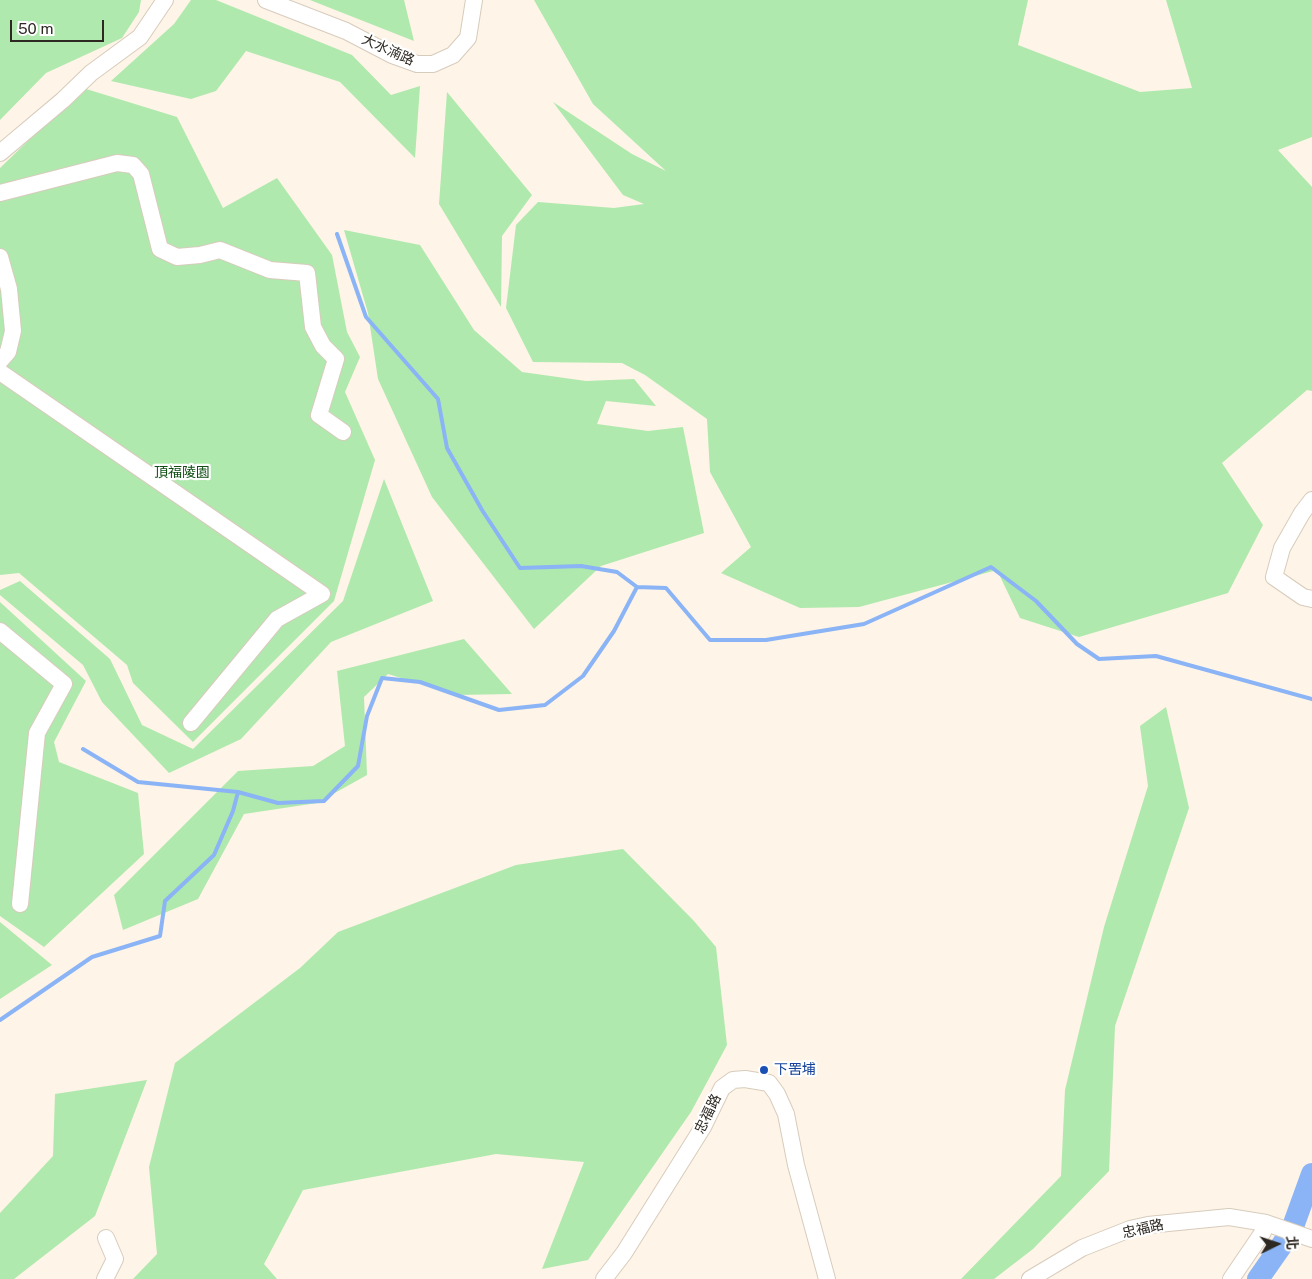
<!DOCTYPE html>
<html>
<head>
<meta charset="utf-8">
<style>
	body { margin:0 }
	#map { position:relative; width:1312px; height:1279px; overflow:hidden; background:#fef4e7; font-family:"Public Sans","Noto Sans TC",sans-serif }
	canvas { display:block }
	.north { position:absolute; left:1252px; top:1219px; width:50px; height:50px; -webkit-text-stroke:4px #fff; paint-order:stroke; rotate:86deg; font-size:14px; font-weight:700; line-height:20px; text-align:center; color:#2d2822 }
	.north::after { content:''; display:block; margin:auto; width:18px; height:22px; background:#2d2822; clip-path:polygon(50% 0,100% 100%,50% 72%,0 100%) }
	.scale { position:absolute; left:10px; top:20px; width:94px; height:22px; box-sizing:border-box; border:2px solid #2d2822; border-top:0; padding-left:6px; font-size:15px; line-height:18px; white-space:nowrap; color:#2d2822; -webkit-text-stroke:4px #fff; paint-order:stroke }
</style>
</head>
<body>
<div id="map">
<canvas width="1312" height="1279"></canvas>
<div class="north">北</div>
<div class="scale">50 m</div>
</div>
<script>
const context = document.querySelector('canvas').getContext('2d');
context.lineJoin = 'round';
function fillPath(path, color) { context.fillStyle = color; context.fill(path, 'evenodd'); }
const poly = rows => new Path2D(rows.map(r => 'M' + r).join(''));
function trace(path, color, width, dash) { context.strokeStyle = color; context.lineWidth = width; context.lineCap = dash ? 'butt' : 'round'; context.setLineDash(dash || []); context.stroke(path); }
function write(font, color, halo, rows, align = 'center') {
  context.font = font + ' "Public Sans","Noto Sans TC",sans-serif'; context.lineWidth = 4.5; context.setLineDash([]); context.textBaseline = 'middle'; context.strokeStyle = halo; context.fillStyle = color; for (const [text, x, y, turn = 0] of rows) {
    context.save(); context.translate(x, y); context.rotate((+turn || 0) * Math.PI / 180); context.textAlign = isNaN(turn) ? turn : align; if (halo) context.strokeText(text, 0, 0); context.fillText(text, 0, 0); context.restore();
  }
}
fillPath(poly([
	[0,0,141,0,139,12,122,38,46,73,0,120],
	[191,0,216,0,352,55,391,95,420,86,415,158,340,82,246,51,216,91,191,99,111,81,174,24],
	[310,0,404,0,414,41],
	[534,0,1028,0,1018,45,1140,92,1192,88,1166,0,1312,0,1312,137,1278,150,1312,187,1312,391,1307,390,1222,463,1263,525,1228,593,1079,637,1020,618,997,570,859,607,800,608,721,573,751,547,710,472,707,419,645,375,622,363,533,362,506,308,516,225,538,202,614,208,644,204,623,195,553,102,632,154,666,171,593,104],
	[83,88,177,117,223,208,277,178,332,255,347,332,360,357,345,392,375,460,334,601,193,742,133,683,127,665,19,573,0,575,0,168],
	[447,92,532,195,502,236,501,307,439,204],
	[344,230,420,245,474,330,522,372,586,381,634,379,656,406,606,401,597,424,648,431,683,427,704,533,601,566,534,629,432,497,378,379,368,313],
	[384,479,433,601,331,642,241,739,169,773,102,702,83,665,0,595,0,590,20,581,110,659,142,725,193,749,343,601],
	[0,602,86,681,54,742,59,762,138,793,144,854,44,947,0,916],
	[464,639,512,694,456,695,388,674,364,697,367,775,317,803,244,814,198,899,123,930,114,895,238,771,313,766,345,746,337,671],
	[1166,707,1189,808,1115,1026,1109,1171,1033,1249,994,1279,961,1279,1061,1176,1065,1090,1104,927,1148,786,1140,726],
	[623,849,694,921,716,947,727,1045,691,1112,588,1260,542,1269,584,1162,496,1154,303,1190,264,1264,277,1279,133,1279,157,1254,149,1167,175,1063,300,968,338,932,516,865],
	[0,922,52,965,0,999],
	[147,1080,95,1216,14,1279,0,1279,0,1213,53,1156,55,1094]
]), '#afe9ad');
trace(poly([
	[337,234,366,317,438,399,447,448,482,510,520,568,581,566,617,572,637,587],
	[83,749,138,782,238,792],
	[0,1020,92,957,160,936,165,901,214,855,233,811,238,792,278,803,324,801,358,766,367,716,382,678,420,682,499,710,545,705,583,676,614,631,637,587,666,588,710,640,766,640,864,624,991,567,1036,601,1077,644,1099,659,1156,656,1312,699]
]), '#8ab4f6', 4);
trace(poly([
	[1258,1279,1291,1232,1312,1174]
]), '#8ab4f6', 22);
const minor = poly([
	[266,0,346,31,392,55,417,64,433,64,453,55,468,38,474,0],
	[0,153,63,100,91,73,140,37,165,0],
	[0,193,117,163,133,165,141,174,160,249,177,257,200,255,220,250,270,270,307,273,313,327,323,346,336,359,319,415,343,432],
	[0,257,9,289,13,331,8,352,0,361],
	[0,372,322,594,277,619,191,723],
	[1312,500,1302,513,1282,548,1274,577,1303,597,1312,599],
	[0,631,64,684,37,733,20,904],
	[105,1279,115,1259,106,1238],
	[604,1279,624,1253,703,1127,722,1088,733,1080,745,1079,769,1083,777,1094,786,1114,796,1165,827,1279],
	[1030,1279,1082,1248,1130,1229,1148,1225,1229,1217,1266,1223,1312,1239],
	[1231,1279,1263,1232,1266,1223]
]);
trace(minor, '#d7ccbc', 18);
trace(minor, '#fff', 16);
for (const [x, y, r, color] of [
	[764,1070,5,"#1a4fb4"]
]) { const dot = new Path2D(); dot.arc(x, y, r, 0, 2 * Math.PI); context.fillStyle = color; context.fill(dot); trace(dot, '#fff', 2); }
write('14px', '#2d2822', '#fff', [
	["大水湳路",388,50,24],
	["忠福路",708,1114,-64],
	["忠福路",1143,1229,-13]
]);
write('14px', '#104e14', '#fff', [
	["頂福陵園",182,473]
]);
write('14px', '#164399', '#fff', [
	["下罟埔",774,1070]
], 'left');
</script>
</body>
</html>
